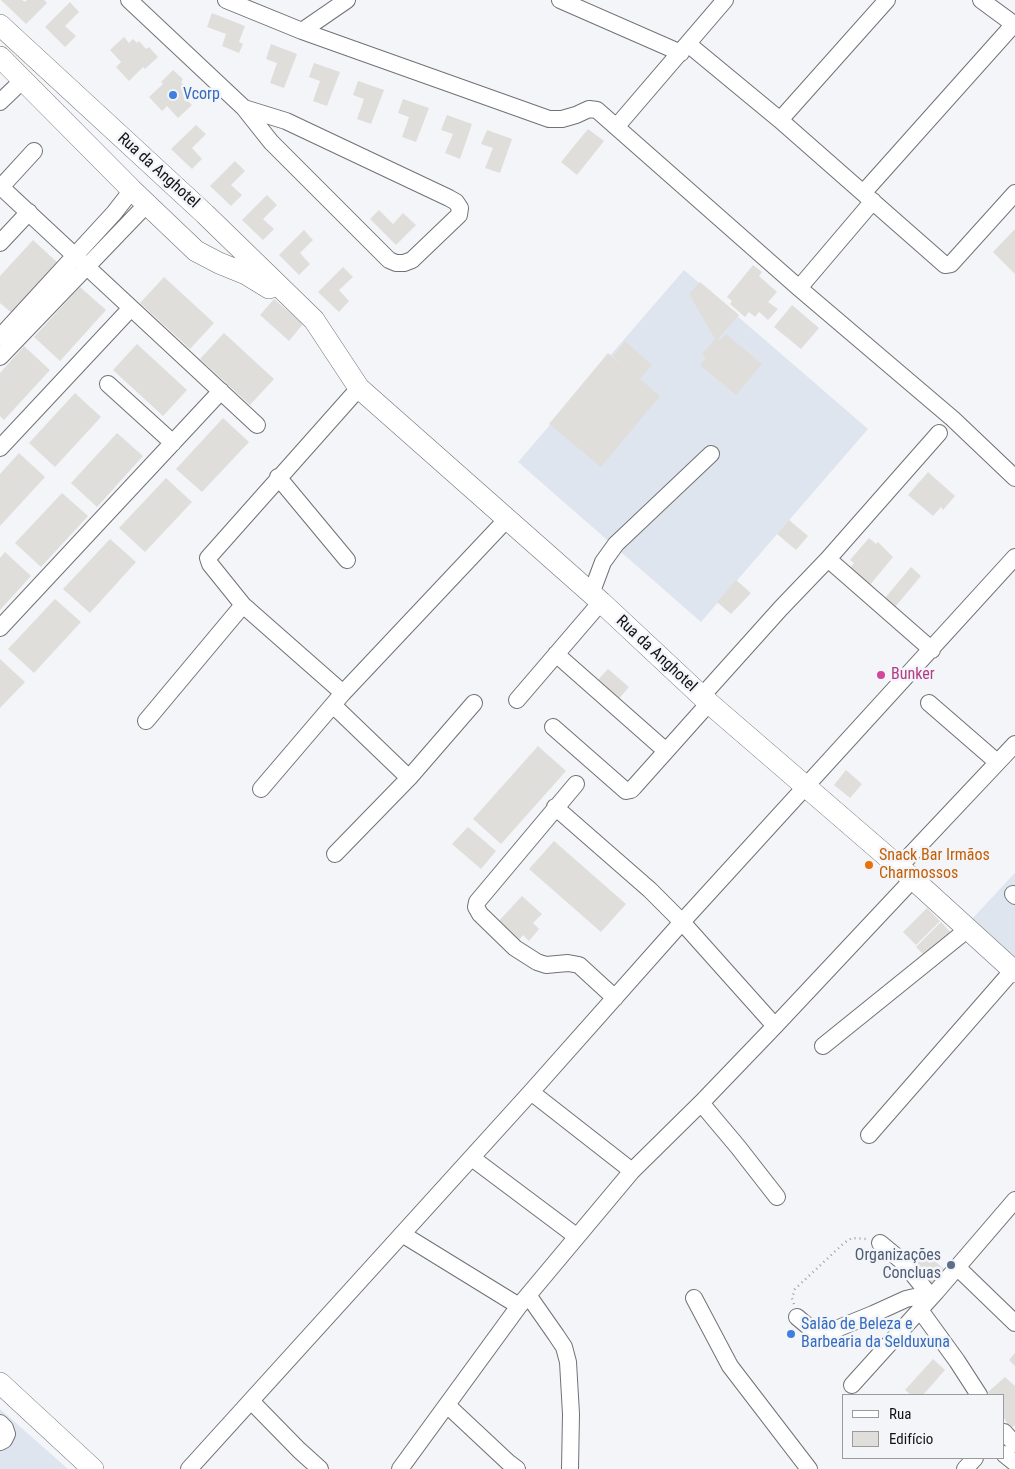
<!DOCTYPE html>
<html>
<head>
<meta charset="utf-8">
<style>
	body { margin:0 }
	#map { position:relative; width:1015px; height:1469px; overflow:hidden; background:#f3f5f9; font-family:"Roboto Condensed",sans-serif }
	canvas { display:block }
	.legend { position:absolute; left:842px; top:1394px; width:162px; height:65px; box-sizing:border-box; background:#f3f5f9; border:1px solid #999b9d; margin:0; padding:6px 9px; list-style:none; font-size:15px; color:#121314 }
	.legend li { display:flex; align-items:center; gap:10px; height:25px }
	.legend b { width:25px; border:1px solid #999b9d }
</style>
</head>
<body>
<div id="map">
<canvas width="1015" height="1469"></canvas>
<ul class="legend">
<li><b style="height:6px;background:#fff"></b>Rua</li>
<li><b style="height:14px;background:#e0deda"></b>Edifício</li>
</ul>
</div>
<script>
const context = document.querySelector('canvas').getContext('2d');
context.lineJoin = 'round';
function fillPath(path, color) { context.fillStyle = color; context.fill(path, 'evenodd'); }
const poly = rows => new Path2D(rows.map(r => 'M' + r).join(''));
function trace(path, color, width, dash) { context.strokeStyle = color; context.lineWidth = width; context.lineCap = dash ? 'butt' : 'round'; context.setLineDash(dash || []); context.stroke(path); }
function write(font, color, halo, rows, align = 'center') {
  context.font = font + ' "Roboto Condensed",sans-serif'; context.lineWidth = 5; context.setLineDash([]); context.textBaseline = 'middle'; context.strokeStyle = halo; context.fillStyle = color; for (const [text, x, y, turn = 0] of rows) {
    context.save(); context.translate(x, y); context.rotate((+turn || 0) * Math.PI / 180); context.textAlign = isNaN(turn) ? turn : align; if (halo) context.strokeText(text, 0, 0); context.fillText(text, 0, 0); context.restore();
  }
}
fillPath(poly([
	[684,270,868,429,701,622,518,462],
	[1015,873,1015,959,971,920],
	[0,1409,68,1469,0,1469]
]), '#dfe5ef');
fillPath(poly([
	[1,0,22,0,25,2,27,0,44,0,47,3,26,24],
	[70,2,79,12,65,26,76,36,65,47,45,27],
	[212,13,245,26,239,42,243,44,239,53,222,46,226,34,207,27],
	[124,37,129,43,133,39,137,43,139,41,146,49,149,47,158,57,145,69,143,67,129,81,116,67,121,62,110,50],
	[271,44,297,54,284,88,270,83,277,63,266,59],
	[314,63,340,72,327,106,313,101,320,81,309,77],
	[173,70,183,79,181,82,188,89,186,91,190,95,186,99,192,105,178,118,167,106,162,111,149,97,163,84,161,82],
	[358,81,384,90,371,124,357,119,364,99,353,95],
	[403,99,429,108,416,142,402,137,409,117,398,113],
	[447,115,472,124,460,159,445,153,453,134,441,130],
	[196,125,206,134,192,148,202,159,192,169,171,149],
	[588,129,604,141,577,175,561,162],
	[487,130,512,139,500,173,485,168,493,148,481,144],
	[235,161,245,171,231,185,242,195,231,206,210,186],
	[267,195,277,205,263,219,274,229,263,240,242,220],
	[379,210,393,224,403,213,416,225,396,245,370,219],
	[1015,229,1015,274,993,252],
	[304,230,313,240,300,253,310,264,299,275,279,255],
	[33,240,59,264,13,314,0,303,0,276],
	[753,265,762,272,759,276,777,292,768,302,778,309,768,320,759,312,755,317,749,312,745,317,730,304,732,301,727,297],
	[343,267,353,277,339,290,349,301,339,312,318,292],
	[164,277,214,323,190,349,140,303],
	[700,282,739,315,718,339,720,340,726,334,762,364,736,395,700,365,706,358,702,354,715,339,689,294],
	[80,287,106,310,60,361,34,337],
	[274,299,303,324,289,341,260,315],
	[792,305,819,328,801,349,774,327],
	[224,333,274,379,250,405,200,359],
	[625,341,652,365,640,379,660,396,601,467,549,424,608,353,628,370,613,356],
	[137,344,187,390,163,416,113,370],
	[24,346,50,370,4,420,0,416,0,373],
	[75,393,101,417,55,467,29,443],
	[223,418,249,442,202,492,176,469],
	[117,433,143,456,97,507,71,483],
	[19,453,45,477,0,526,0,474],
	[928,472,955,496,943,510,941,507,933,516,908,495],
	[166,478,192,502,145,552,119,528],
	[62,493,88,516,41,567,15,543],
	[789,520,808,536,796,550,777,534],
	[869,538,876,544,878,542,893,557,870,585,850,568,854,563,850,560],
	[110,539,136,562,90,613,63,589],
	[5,552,31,576,0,610,0,558],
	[911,567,921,576,895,607,885,598],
	[736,580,751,593,731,614,717,602],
	[55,599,81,622,34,673,8,649],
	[0,659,25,682,0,708],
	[608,669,629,687,617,701,596,682],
	[538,746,566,771,501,844,473,819],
	[846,770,862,784,850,798,834,785],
	[468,827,496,851,481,869,452,844],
	[554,841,626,904,601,932,529,869],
	[522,896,542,914,533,923,539,929,529,941,523,935,516,943,496,924],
	[927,908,940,921,916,945,903,932],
	[941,922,954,936,929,960,916,947],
	[927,1254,946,1271,931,1286,911,1268],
	[1015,1353,1015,1366,1009,1360],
	[933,1359,945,1370,923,1395,911,1395,905,1390],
	[1005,1377,1015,1386,1015,1425,1010,1429,1004,1418,1004,1395,989,1395,988,1392]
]), '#e0deda');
const minor = poly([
	[129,0,244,108,271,142,389,260,396,263,404,263,412,260,459,215,460,208,456,202,449,198,286,121,244,108],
	[226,0,302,31,549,119,562,119,576,115,589,109,597,110,799,288,953,419,1015,478],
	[560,0,681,53],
	[981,0,1015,25],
	[302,31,347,0],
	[688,44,780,120,945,265,951,264,1015,193],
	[0,102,23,80],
	[780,120,887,0],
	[617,126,725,0],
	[0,186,257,425],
	[1,187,34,151],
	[864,192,1014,24],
	[0,243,29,212],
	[799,288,873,201],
	[0,337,114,213,132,190],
	[0,357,147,204],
	[108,384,173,443],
	[0,448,131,308],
	[278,477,347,560],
	[828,559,932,650],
	[591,594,603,562,616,544,711,454],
	[0,628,221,391],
	[556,654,666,751],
	[343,693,243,605,210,564,208,558,359,388],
	[702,696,781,608,828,559,939,433],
	[517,700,601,602],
	[929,703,997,762],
	[333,705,409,778],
	[146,721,243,605],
	[553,727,626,791,631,790,634,787,709,703],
	[576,784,477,902,476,907,480,914,515,948,537,962,546,965,568,963,579,965,615,998],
	[261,789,343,693,507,519],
	[555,807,650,890,682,922,775,1026],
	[335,854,409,778,474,703],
	[899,867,1015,744],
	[1013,894,1015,896],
	[823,1046,968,929],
	[531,1092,632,1171],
	[701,1103,738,1147,777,1197],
	[869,1135,1013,970],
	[472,1158,576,1236],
	[402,1234,519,1306],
	[880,1243,903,1262,928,1293],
	[957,1267,1015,1323],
	[528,1295,556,1335,564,1347,568,1362,571,1414,570,1469],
	[694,1298,730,1366,809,1469],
	[920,1310,957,1361,979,1395],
	[797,1317,816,1333,824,1334,873,1314,906,1299,936,1292],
	[852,1385,936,1292,1015,1200],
	[251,1401,299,1450,320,1469],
	[447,1405,509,1463,517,1469],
	[0,1423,5,1428,7,1434,4,1440,0,1442],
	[1004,1432,1015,1444],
	[1004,1454,1015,1463],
	[189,1469,531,1092,682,922,1015,557],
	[400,1469,519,1306,632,1171,701,1103,775,1026,913,879],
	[965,1469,975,1458]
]);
const major = poly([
	[0,25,205,214,314,320,359,388,601,602,709,703,913,879,1015,972],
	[0,57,132,190,196,251,219,263,246,274,269,288],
	[0,1383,93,1469]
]);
trace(minor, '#707275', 18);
trace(major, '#707275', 22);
trace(poly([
	[794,1304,792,1298,795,1289,844,1243,852,1238,867,1239]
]), '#9fa0a3', 2.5, [1, 4]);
trace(minor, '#fff', 16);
trace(major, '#fff', 21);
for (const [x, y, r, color] of [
	[173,95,5,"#3f7fe0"],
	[881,675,5,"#d1479c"],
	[869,865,5,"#e8710a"],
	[951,1265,5,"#5c6f8a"],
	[791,1334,5,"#3f7fe0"]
]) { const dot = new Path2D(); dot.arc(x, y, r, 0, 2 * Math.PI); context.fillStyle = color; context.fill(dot); trace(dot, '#f3f5f9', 2); }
write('16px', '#366cbe', '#f3f5f9', [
	["Vcorp",183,95],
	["Salão de Beleza e",801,1325],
	["Barbearia da Selduxuna",801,1343]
], 'left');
write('16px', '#121314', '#f3f5f9', [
	["Rua da Anghotel",158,171,42],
	["Rua da Anghotel",656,654,43]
]);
write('16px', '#b23c85', '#f3f5f9', [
	["Bunker",891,675]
], 'left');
write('16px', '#c56008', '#f3f5f9', [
	["Snack Bar Irmãos",879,856],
	["Charmossos",879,874]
], 'left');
write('16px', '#4e5e75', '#f3f5f9', [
	["Organizações",941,1256],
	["Concluas",941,1274]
], 'right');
</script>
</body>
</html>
